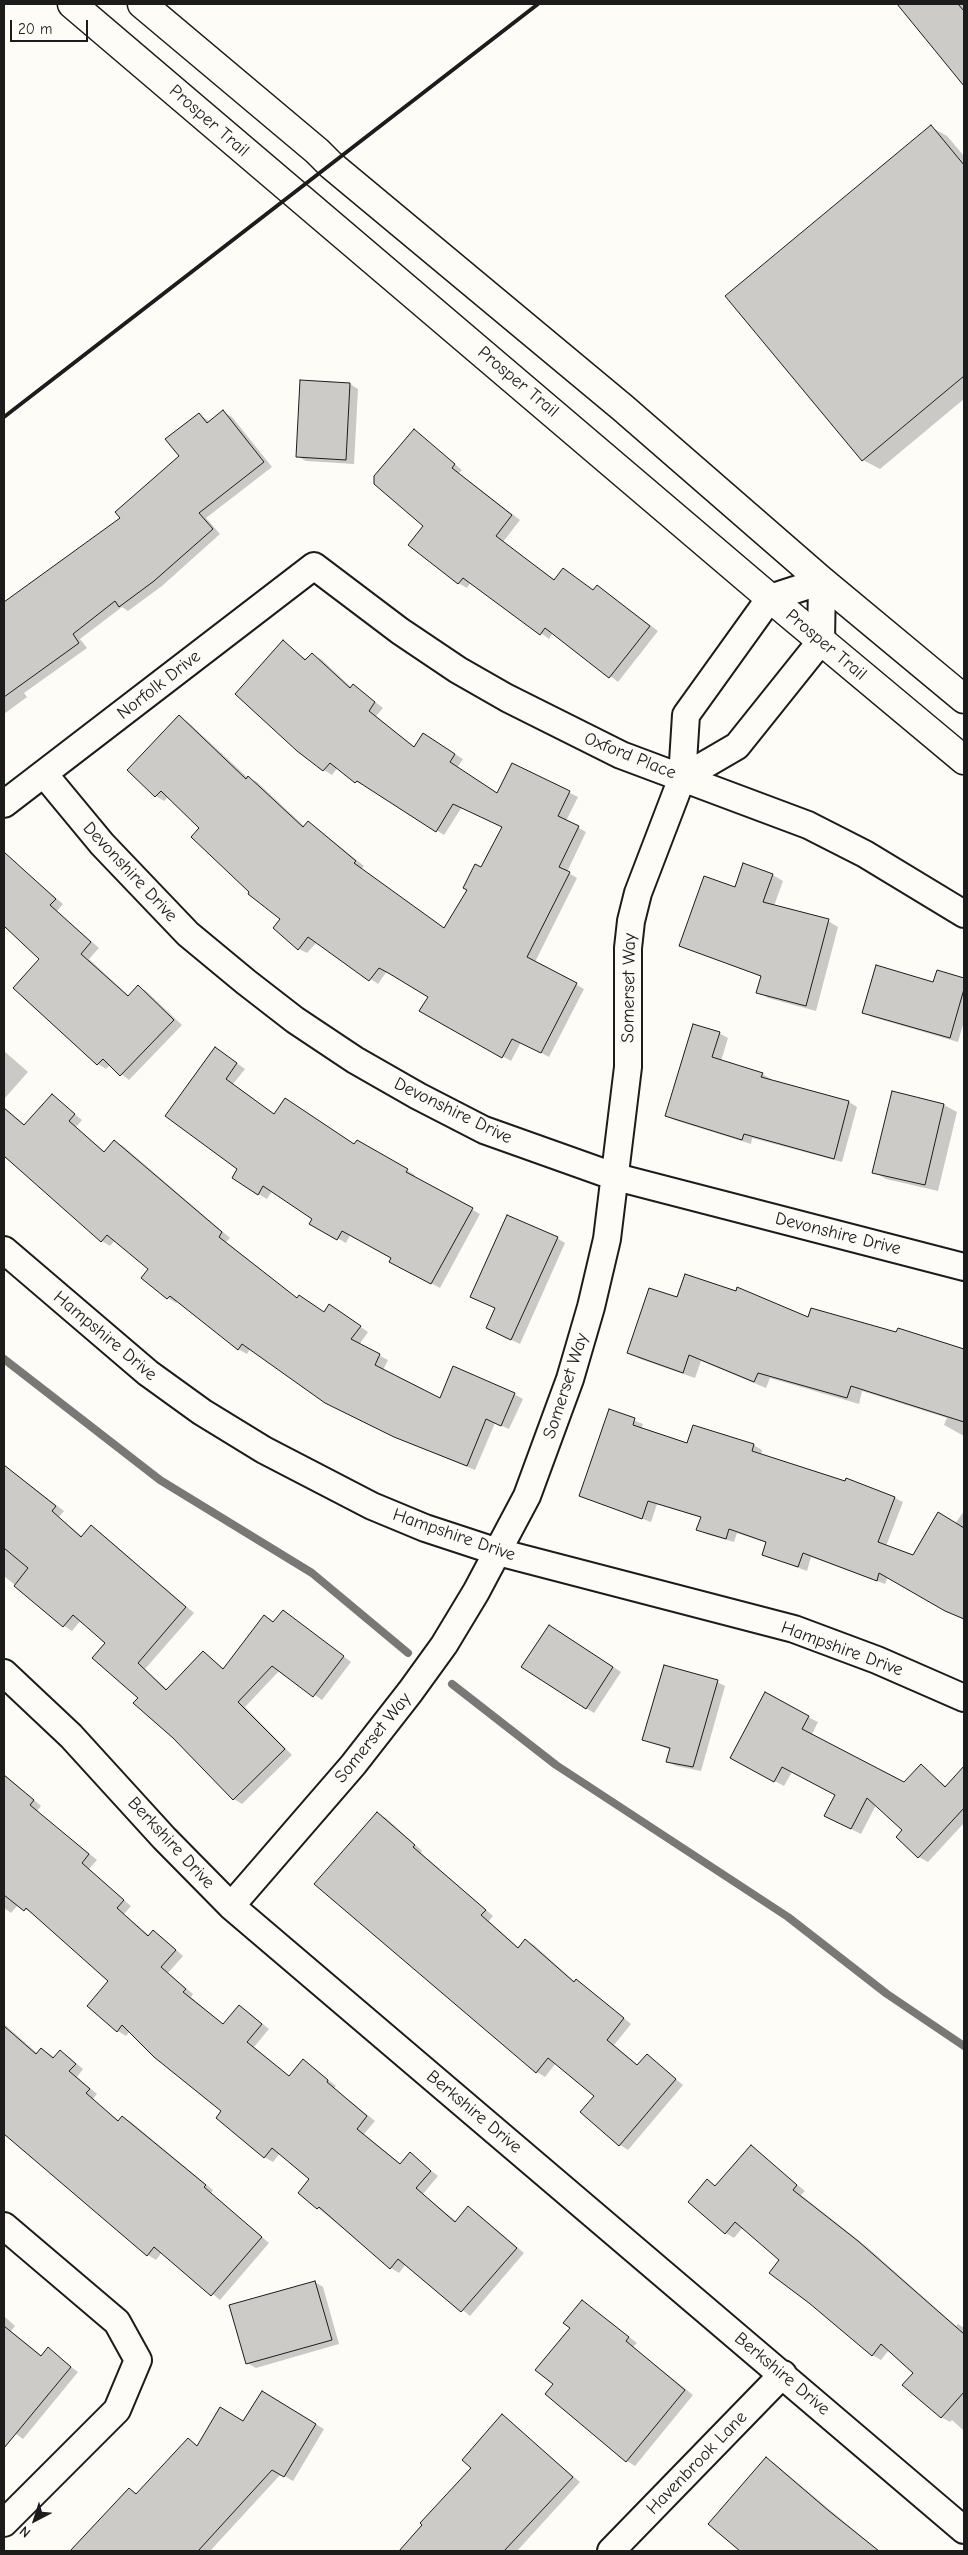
<!DOCTYPE html>
<html>
<head>
<meta charset="utf-8">
<style>
	body { margin:0 }
	#map { position:relative; width:968px; height:2555px; overflow:hidden; background:#fdfcf7; font-family:"Comic Neue",sans-serif }
	canvas { display:block }
	.frame { position:absolute; inset:0; border:5px solid #1c1c1c; pointer-events:none }
	.north { position:absolute; left:10px; top:2495px; width:50px; height:50px; -webkit-text-stroke:4px #fdfcf7; paint-order:stroke; rotate:220deg; font-size:14px; font-weight:700; line-height:20px; text-align:center; color:#1c1c1c }
	.north::after { content:''; display:block; margin:auto; width:18px; height:22px; background:#1c1c1c; clip-path:polygon(50% 0,100% 100%,50% 72%,0 100%) }
	.scale { position:absolute; left:10px; top:20px; width:78px; height:22px; box-sizing:border-box; border:2px solid #1c1c1c; border-top:0; padding-left:6px; font-size:15px; line-height:18px; white-space:nowrap; color:#1c1c1c; -webkit-text-stroke:4px #fdfcf7; paint-order:stroke }
</style>
</head>
<body>
<div id="map">
<canvas width="968" height="2555"></canvas>
<div class="frame"></div>
<div class="north">N</div>
<div class="scale">20 m</div>
</div>
<script>
const context = document.querySelector('canvas').getContext('2d');
context.lineJoin = 'round';
function fillPath(path, color) { context.fillStyle = color; context.fill(path, 'evenodd'); }
const poly = rows => new Path2D(rows.map(r => 'M' + r).join(''));
function trace(path, color, width, dash) { context.strokeStyle = color; context.lineWidth = width; context.lineCap = dash ? 'butt' : 'round'; context.setLineDash(dash || []); context.stroke(path); }
function write(font, color, halo, rows, align = 'center') {
  context.font = font + ' "Comic Neue",sans-serif'; context.lineWidth = 4; context.setLineDash([]); context.textBaseline = 'middle'; context.strokeStyle = halo; context.fillStyle = color; for (const [text, x, y, turn = 0] of rows) {
    context.save(); context.translate(x, y); context.rotate((+turn || 0) * Math.PI / 180); context.textAlign = isNaN(turn) ? turn : align; if (halo) context.strokeText(text, 0, 0); context.fillText(text, 0, 0); context.restore();
  }
}
fillPath(poly([
	[898,4,964,4,964,84],
	[931,127,947,136,964,156,964,399,880,469,863,460],
	[350,384,358,389,354,464,306,461,297,456],
	[223,412,232,417,272,467,206,518,220,534,162,586,128,611,122,607,80,639,87,648,24,693,27,697,4,714,4,604,122,518,180,456,199,414,210,422],
	[415,431,462,470,459,473,520,520,503,542,555,580,594,591,598,587,606,592,658,631,618,682,553,632,549,639,471,582,467,588,458,583,425,526],
	[284,642,307,660,312,655,321,659,352,688,353,686,361,691,383,708,376,716,416,748,432,740,463,759,457,768,498,794,512,764,578,797,566,821,586,832,567,872,577,878,535,962,584,989,549,1057,521,1042,511,1061,421,1011,430,996,387,971,378,984,317,942,307,953,299,949,281,919,251,892,201,828,168,797,164,801,156,796,179,717,188,722,248,778,257,782,305,827,309,823,317,828,364,866,361,869,445,929,482,869,503,827,462,807,444,835,365,785,356,782,338,767,332,775,324,770],
	[4,853,63,904,57,911,99,948,89,959,129,996,138,987,146,991,182,1025,129,1080,110,1065,106,1069,98,1064,41,958,4,924],
	[773,875,783,881,774,906,828,921,838,927,816,1011,768,998,758,992,762,977,681,945,736,889],
	[938,972,964,979,964,1021,958,1042,872,1017,864,1012,934,984],
	[719,1033,728,1038,721,1061,762,1074,771,1079,770,1080,849,1102,857,1107,842,1162,752,1138,751,1144,674,1120,666,1115],
	[4,1051,28,1072,4,1099],
	[224,1054,245,1069,233,1084,275,1115,355,1146,357,1141,415,1175,414,1177,480,1214,440,1288,391,1261,392,1258,350,1235,346,1243,311,1223,314,1218,272,1191,267,1199,258,1194,239,1169,167,1116],
	[893,1093,944,1105,957,1112,938,1191,886,1179,874,1172],
	[52,1096,82,1120,76,1127,105,1152,114,1141,123,1146,230,1238,226,1242,298,1299,324,1313,330,1305,368,1332,359,1345,388,1360,383,1370,441,1399,514,1394,523,1399,509,1429,495,1423,475,1470,404,1441,335,1407,250,1349,247,1354,238,1349,178,1301,176,1303,168,1298,143,1278,150,1269,115,1240,110,1246,102,1241,4,1154,4,1107,25,1125],
	[557,1238,565,1243,520,1344,495,1332],
	[678,1299,897,1334,899,1330,964,1350,964,1436,944,1425,947,1418,862,1391,859,1404,770,1378,766,1388,701,1361,695,1378,640,1359,629,1353],
	[610,1411,643,1424,641,1429,688,1445,694,1427,754,1445,762,1450,761,1455,845,1482,846,1479,895,1498,903,1502,886,1546,913,1556,955,1524,964,1511,964,1620,888,1576,885,1584,811,1557,807,1571,763,1555,767,1543,737,1533,734,1542,706,1534,698,1529,702,1518,657,1504,651,1522,580,1496],
	[4,1465,64,1511,59,1517,83,1537,92,1527,100,1532,194,1613,145,1669,168,1690,204,1652,224,1669,264,1616,275,1623,283,1611,351,1662,322,1700,280,1670,245,1707,292,1755,242,1804,234,1799,174,1738,140,1698,107,1643,81,1620,72,1631,64,1626,4,1576],
	[558,1631,621,1672,594,1713,586,1708],
	[717,1682,725,1686,701,1771,676,1766,668,1762,671,1750,644,1739],
	[808,1717,818,1722,811,1736,904,1784,921,1766,947,1787,956,1777,964,1781,964,1823,928,1862,919,1857,904,1830,876,1805,861,1834,835,1821,836,1795,792,1772,784,1786,741,1763],
	[4,1774,41,1806,37,1811,97,1860,89,1869,131,1906,124,1914,150,1936,154,1932,162,1937,183,1956,168,1973,193,1994,191,1997,224,2025,239,2007,247,2011,269,2029,254,2047,290,2077,303,2061,311,2066,336,2086,334,2088,375,2121,364,2134,401,2164,410,2154,438,2176,423,2194,457,2222,469,2208,477,2213,524,2253,470,2316,406,2264,399,2273,391,2268,318,2208,311,2179,280,2153,273,2162,264,2157,223,2111,130,2031,126,2036,118,2031,110,1981,33,1914,18,1905,11,1913,4,1908],
	[378,1813,386,1818,422,1851,421,1853,493,1916,489,1921,519,1948,526,1940,534,1945,575,1982,584,1986,631,2024,614,2045,639,2066,647,2056,683,2085,628,2150,620,2145,596,2096,556,2063,545,2077,537,2072,315,1884],
	[4,2024,38,2054,42,2049,55,2058,60,2052,69,2057,83,2069,77,2077,97,2094,93,2099,119,2121,123,2117,131,2122,213,2190,211,2193,269,2243,220,2300,162,2252,156,2260,148,2255,4,2132],
	[751,2147,805,2191,801,2195,867,2247,956,2326,958,2324,964,2328,964,2431,952,2420,950,2422,941,2417,914,2373,889,2350,881,2360,872,2355,781,2260,743,2227,734,2238,726,2233,707,2181,717,2186],
	[315,2282,323,2287,339,2344,256,2368,247,2363],
	[582,2301,637,2343,633,2347,693,2395,635,2466,627,2461,555,2384],
	[4,2316,15,2326,11,2331,42,2356,48,2349,78,2372,23,2439,4,2425],
	[262,2392,324,2429,293,2481,281,2474,210,2551,70,2551,129,2489,138,2494,188,2440,198,2446,244,2422],
	[502,2416,580,2482,517,2551,400,2551,473,2468],
	[766,2459,774,2463,879,2551,742,2551,710,2524]
]), '#0003');
trace(poly([
	[4,1359,160,1480,312,1573,408,1653],
	[452,1684,556,1765,788,1917,887,1994,964,2046]
]), '#797876', 8);
const building = poly([
	[897,4,958,4,964,11,964,86,897,4],
	[931,125,964,165,964,376,862,461,725,296,931,125],
	[300,380,350,383,346,460,296,457,300,380],
	[223,410,264,462,199,513,213,529,154,581,119,607,115,601,73,634,79,643,4,697,4,602,120,518,115,512,179,456,165,439,199,413,207,423,223,410],
	[414,429,455,464,452,468,512,515,496,536,554,580,563,568,593,590,597,585,650,626,609,678,545,628,540,635,463,578,458,584,408,545,423,526,374,484,374,476,414,429],
	[283,640,305,660,312,653,350,688,353,684,375,702,369,711,414,747,423,733,455,754,450,762,497,793,512,763,570,791,558,816,579,826,559,867,570,872,527,957,577,983,541,1053,512,1039,502,1058,419,1011,428,997,390,974,379,968,369,981,308,937,298,950,273,928,280,919,248,894,249,892,191,837,199,828,161,791,155,797,127,770,179,715,246,779,248,776,303,827,308,821,356,861,354,863,444,928,467,890,463,888,475,864,481,867,502,827,453,804,436,832,357,781,355,783,330,763,323,771,297,751,235,694,283,640],
	[4,852,56,899,50,905,91,942,81,954,128,996,138,985,174,1020,120,1076,103,1059,97,1065,13,988,39,959,4,926,4,852],
	[743,863,773,874,763,902,829,919,806,1006,756,993,761,976,679,946,704,876,735,887,743,863],
	[876,965,933,982,937,970,964,978,964,989,950,1038,862,1013,876,965],
	[693,1024,720,1032,712,1057,763,1073,761,1077,849,1101,834,1159,744,1134,742,1140,665,1116,693,1024],
	[215,1047,237,1063,226,1079,274,1114,285,1098,354,1144,357,1140,408,1169,406,1172,473,1208,431,1284,389,1262,391,1258,342,1231,337,1240,309,1224,312,1219,263,1186,258,1195,232,1178,237,1169,165,1116,215,1047],
	[892,1091,944,1104,925,1185,872,1173,892,1091],
	[52,1094,75,1114,69,1121,104,1152,114,1140,222,1232,219,1237,297,1298,299,1295,324,1312,329,1304,361,1326,351,1339,380,1354,375,1365,440,1398,453,1366,515,1393,501,1426,486,1419,467,1466,394,1437,325,1403,242,1344,238,1350,170,1296,167,1299,141,1278,148,1269,107,1235,101,1242,4,1156,4,1108,24,1125,52,1094],
	[507,1215,558,1237,511,1340,486,1328,495,1308,470,1297,507,1215],
	[685,1274,736,1291,737,1287,808,1317,811,1308,896,1332,898,1328,964,1349,964,1422,851,1386,847,1398,758,1373,754,1382,689,1355,683,1373,627,1353,649,1288,677,1297,685,1274],
	[609,1409,635,1418,633,1425,687,1443,693,1425,754,1444,752,1451,845,1481,846,1478,895,1497,878,1542,913,1555,938,1512,964,1528,964,1619,945,1611,879,1573,877,1581,803,1553,798,1567,762,1555,766,1542,729,1529,726,1539,696,1530,701,1517,648,1501,642,1519,579,1496,609,1409],
	[4,1465,56,1506,52,1511,81,1537,91,1525,186,1607,138,1663,166,1690,203,1651,223,1669,264,1615,273,1622,283,1610,344,1656,313,1697,272,1666,238,1702,285,1749,233,1800,173,1738,133,1703,138,1698,92,1658,105,1643,73,1615,63,1627,14,1586,28,1568,4,1548,4,1465],
	[549,1625,613,1667,586,1709,521,1667,549,1625],
	[664,1665,718,1680,693,1767,666,1762,670,1748,642,1740,664,1665],
	[765,1692,809,1716,802,1729,904,1782,921,1764,945,1787,964,1766,964,1808,918,1858,896,1837,902,1830,867,1798,851,1829,824,1816,835,1795,782,1767,774,1782,730,1758,765,1692],
	[4,1775,34,1800,30,1805,89,1854,82,1863,124,1900,117,1908,148,1936,153,1930,176,1950,161,1967,186,1989,183,1992,223,2024,239,2005,262,2024,247,2042,289,2076,303,2059,328,2080,327,2082,367,2116,357,2129,400,2164,410,2152,431,2171,416,2188,455,2222,468,2206,517,2248,461,2312,398,2259,390,2269,319,2207,317,2209,298,2193,309,2179,272,2148,264,2158,216,2118,221,2111,154,2057,122,2025,117,2032,87,2006,108,1981,26,1908,24,1911,4,1895,4,1775],
	[377,1812,415,1845,413,1847,486,1910,481,1915,518,1948,525,1939,574,1982,576,1979,624,2018,607,2040,637,2065,647,2054,676,2079,619,2146,580,2112,594,2096,548,2058,536,2073,314,1884,377,1812],
	[4,2026,36,2054,41,2048,53,2058,60,2050,76,2064,69,2071,90,2089,86,2093,118,2121,122,2116,206,2185,204,2187,262,2237,211,2296,154,2247,147,2256,4,2134,4,2026],
	[751,2145,797,2185,793,2190,858,2241,964,2334,964,2392,941,2418,902,2385,913,2373,881,2344,872,2356,809,2303,769,2273,779,2260,735,2222,725,2234,688,2202,707,2179,715,2186,751,2145],
	[315,2281,332,2340,246,2364,229,2305,315,2281],
	[582,2300,629,2337,626,2341,685,2390,626,2462,545,2394,553,2384,535,2370,570,2328,563,2323,582,2300],
	[4,2326,41,2356,48,2347,71,2367,4,2448,4,2326],
	[262,2391,316,2424,284,2477,272,2470,198,2551,70,2551,129,2488,136,2494,188,2438,197,2446,220,2407,243,2421,262,2391],
	[502,2414,573,2477,504,2551,399,2551,422,2525,420,2523,471,2468,462,2460,502,2414],
	[766,2457,829,2511,879,2551,740,2551,708,2524,766,2457]
]);
fillPath(building, '#cccbc8');
trace(building, '#1c1c1c', 1);
const minor = poly([
	[44,774,102,844,188,934,246,982,295,1020,355,1060,418,1096,484,1130,616,1177,964,1267],
	[4,804,314,566,400,631,458,670,507,698,621,755,808,825,865,854,964,914],
	[4,1250,148,1373,202,1412,264,1450,372,1506,425,1528,498,1552,794,1629,877,1660,964,1698],
	[4,1673,71,1736,164,1838,231,1906,964,2530],
	[231,1906,353,1765,410,1692,444,1645,476,1592,527,1496,570,1379,591,1307,607,1239,628,1067,628,948,631,921,638,893,682,778,686,715,770,598,822,581,821,641,737,746,682,778],
	[4,2226,117,2322,138,2360,117,2410,4,2523],
	[611,2551,783,2374]
]);
const major = poly([
	[72,4,770,598,964,760],
	[142,4,317,151,331,165,623,408,822,581,964,699]
]);
trace(minor, '#1c1c1c', 30);
trace(major, '#1c1c1c', 31);
trace(minor, '#fdfcf7', 26);
trace(major, '#fdfcf7', 28);
trace(poly([
	[4,417,538,4]
]), '#1c1c1c', 4);
write('18px', '#1c1c1c', '#fdfcf7', [
	["Prosper Trail",209,121,41],
	["Prosper Trail",518,382,40],
	["Prosper Trail",826,645,40],
	["Norfolk Drive",159,685,-38],
	["Oxford Place",630,756,22],
	["Devonshire Drive",130,872,47],
	["Somerset Way",629,988,-89],
	["Devonshire Drive",453,1111,26],
	["Devonshire Drive",838,1234,14],
	["Hampshire Drive",105,1336,40],
	["Somerset Way",566,1386,-72],
	["Hampshire Drive",454,1535,19],
	["Hampshire Drive",842,1649,20],
	["Somerset Way",373,1738,-51],
	["Berkshire Drive",171,1843,47],
	["Berkshire Drive",474,2112,40],
	["Berkshire Drive",782,2374,40],
	["Havenbrook Lane",697,2463,-46]
]);
</script>
</body>
</html>
